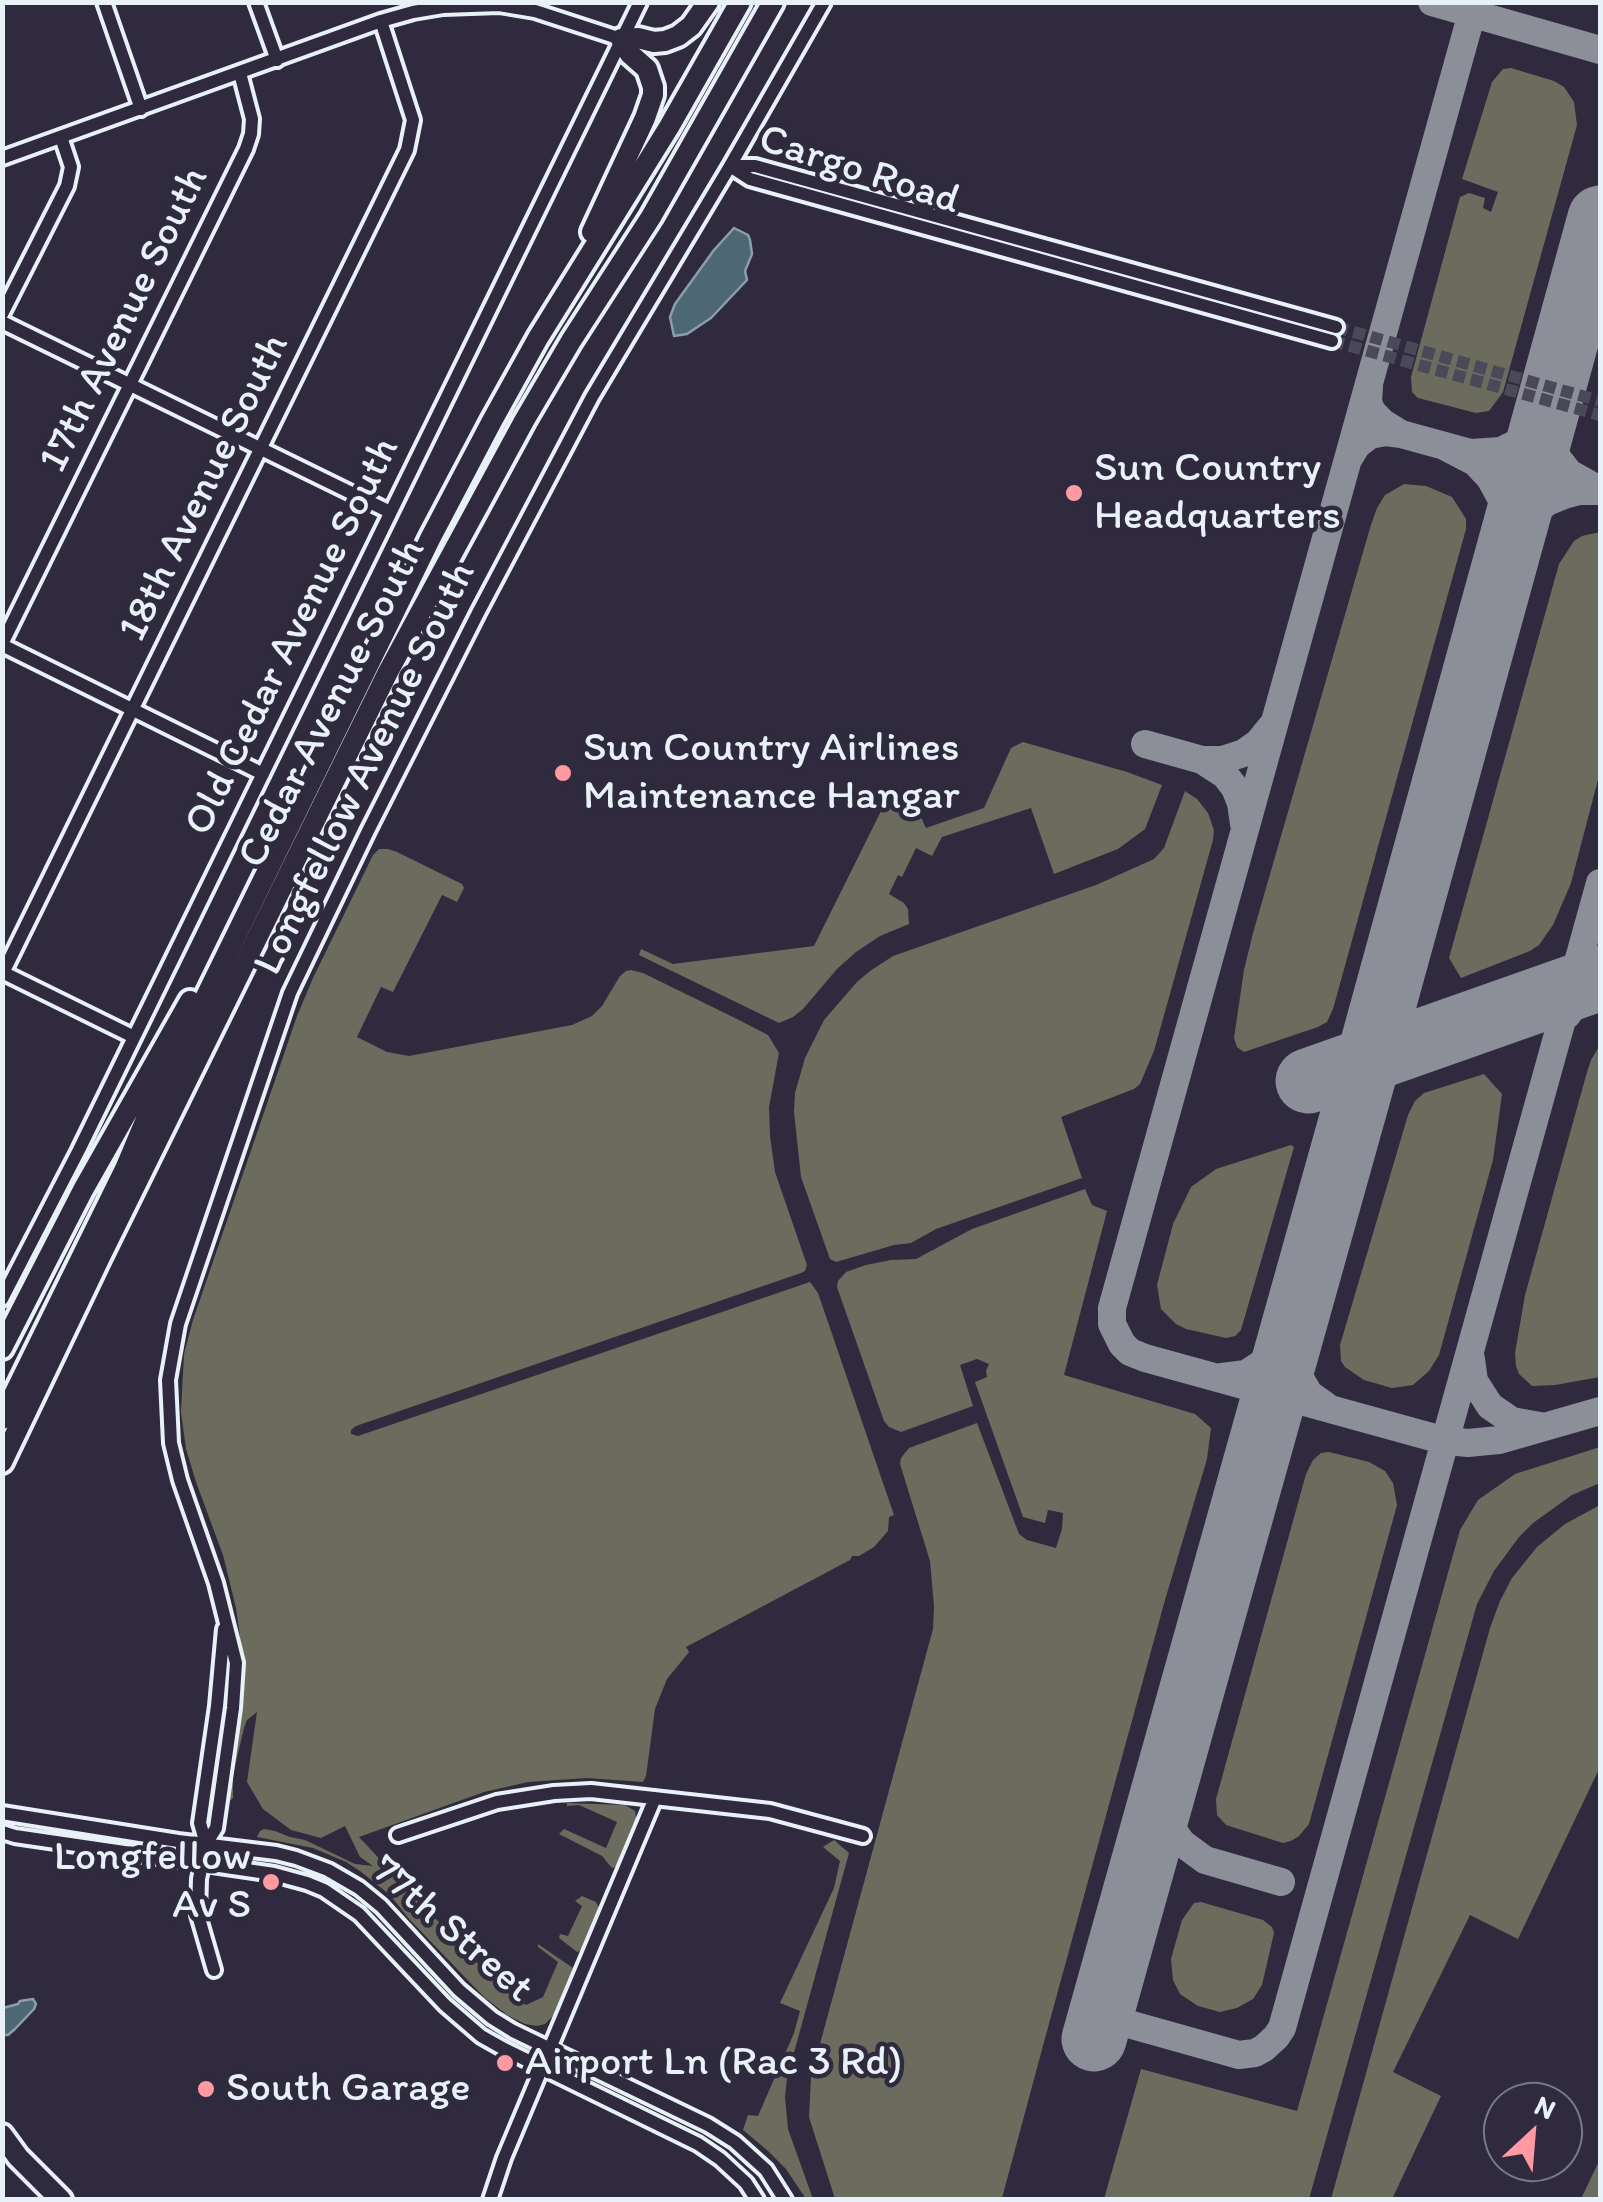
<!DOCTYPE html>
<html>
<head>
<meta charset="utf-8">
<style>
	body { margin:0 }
	#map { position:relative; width:1603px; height:2202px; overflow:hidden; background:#2f2a3d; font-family:Itim,sans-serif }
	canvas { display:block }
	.frame { position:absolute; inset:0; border:5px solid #e8f1f8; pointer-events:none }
	.north { position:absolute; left:1483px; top:2082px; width:100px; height:100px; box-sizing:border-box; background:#2f2a3d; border:2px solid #797a88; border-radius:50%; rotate:26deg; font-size:28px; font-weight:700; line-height:40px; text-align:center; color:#e8f1f8 }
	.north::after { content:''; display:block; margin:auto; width:35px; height:45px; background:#ff9aa2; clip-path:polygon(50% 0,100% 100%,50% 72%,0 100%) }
</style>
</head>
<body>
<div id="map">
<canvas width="1603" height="2202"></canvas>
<div class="frame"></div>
<div class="north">N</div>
</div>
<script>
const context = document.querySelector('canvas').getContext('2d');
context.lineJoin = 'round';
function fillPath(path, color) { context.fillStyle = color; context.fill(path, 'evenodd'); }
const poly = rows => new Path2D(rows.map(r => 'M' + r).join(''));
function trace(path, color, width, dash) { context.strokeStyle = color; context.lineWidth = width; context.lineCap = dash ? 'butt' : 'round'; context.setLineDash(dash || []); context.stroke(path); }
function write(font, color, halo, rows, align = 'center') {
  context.font = font + ' Itim,sans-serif'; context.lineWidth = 9; context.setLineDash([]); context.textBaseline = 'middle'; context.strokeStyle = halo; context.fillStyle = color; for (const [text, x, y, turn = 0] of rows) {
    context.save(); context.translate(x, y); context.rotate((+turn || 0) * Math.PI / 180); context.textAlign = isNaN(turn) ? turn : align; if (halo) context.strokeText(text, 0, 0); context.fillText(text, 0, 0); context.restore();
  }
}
fillPath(poly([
	[1511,68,1554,81,1564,87,1574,102,1577,125,1503,392,1489,411,1476,413,1418,398,1412,392,1411,377,1460,197,1469,193,1485,198,1483,208,1491,212,1498,192,1462,179,1492,82,1503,69],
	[1404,484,1426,486,1452,497,1466,519,1466,529,1333,1009,1327,1022,1318,1027,1244,1052,1237,1047,1234,1038,1244,970,1253,933,1370,528,1377,508,1385,495],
	[1600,532,1600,772,1571,883,1553,925,1539,945,1530,951,1461,978,1449,958,1559,564,1574,541,1582,536],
	[1023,742,1127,772,1162,785,1145,829,1118,849,1054,874,1031,808,942,837,932,856,916,848,902,877,898,875,889,894,904,903,908,909,909,924,880,936,856,952,837,969,803,1009,793,1017,779,1023,639,955,641,949,673,964,814,946,891,791,902,790,911,796,926,828,984,808,1011,748],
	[1185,791,1197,799,1208,813,1214,830,1213,840,1154,1051,1140,1084,1134,1089,1061,1117,1082,1178,936,1229,911,1243,894,1245,836,1262,830,1259,801,1177,794,1112,795,1093,805,1058,824,1020,857,982,870,971,893,956,1096,885,1154,859,1164,848],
	[379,849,388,849,397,852,462,884,464,888,457,902,442,895,393,992,381,987,357,1037,387,1052,409,1056,572,1025,592,1016,602,1006,620,976,626,971,631,970,643,973,739,1020,768,1035,779,1053,769,1107,770,1136,775,1172,807,1265,805,1271,801,1273,356,1426,351,1430,351,1434,358,1436,810,1282,818,1293,894,1515,889,1517,888,1531,874,1547,859,1556,852,1556,850,1560,686,1647,689,1652,667,1679,655,1709,646,1776,643,1782,587,1778,528,1782,484,1792,359,1837,479,1965,484,1961,488,1962,483,1969,494,1981,526,2005,543,1997,558,1962,538,1947,538,1944,573,1968,555,2014,545,2024,537,2026,525,2024,507,2015,484,1997,410,1920,390,1895,360,1871,346,1862,313,1848,257,1837,260,1831,264,1829,275,1831,290,1837,305,1840,355,1864,373,1866,360,1857,345,1826,321,1838,291,1830,263,1809,247,1782,257,1712,247,1720,244,1728,233,1775,233,1798,225,1805,241,1689,240,1637,236,1608,223,1555,196,1482,186,1449,181,1412,184,1354,193,1320,297,1016,313,978,373,855],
	[1600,1045,1600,1377,1555,1385,1532,1386,1519,1374,1516,1366,1515,1353,1525,1295,1587,1072,1591,1060],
	[1484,1074,1502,1094,1493,1160,1439,1355,1429,1371,1413,1385,1392,1388,1364,1380,1345,1367,1341,1361,1340,1345,1408,1115,1415,1101,1424,1093],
	[1291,1145,1294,1147,1241,1330,1235,1336,1226,1338,1186,1329,1176,1324,1161,1309,1157,1285,1173,1224,1191,1187,1216,1169],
	[1085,1189,1092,1205,1107,1211,1064,1375,1195,1414,1211,1428,1207,1459,1165,1600,1044,2042,1002,2198,1004,2199,835,2199,809,2117,811,2077,933,1629,934,1606,930,1561,900,1464,901,1458,909,1448,977,1423,1019,1534,1027,1540,1056,1548,1062,1529,1063,1513,1048,1510,1045,1523,1023,1517,975,1382,987,1377,986,1371,989,1364,977,1359,960,1365,973,1406,901,1432,889,1427,884,1421,837,1287,838,1281,846,1272,866,1265,891,1260,916,1259,972,1229],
	[1600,1447,1600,1483,1572,1495,1533,1523,1519,1537,1494,1571,1477,1604,1309,2199,1104,2199,1141,2069,1297,2111,1460,1530,1478,1500,1515,1474],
	[1329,1452,1369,1462,1385,1471,1393,1483,1397,1505,1309,1824,1299,1836,1291,1841,1283,1843,1226,1825,1217,1815,1216,1799,1306,1474,1313,1460,1321,1453],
	[1600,1505,1600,1767,1518,1939,1470,1915,1393,2072,1441,2096,1392,2199,1331,2199,1490,1628,1500,1601,1512,1578,1537,1547,1565,1524],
	[567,1803,625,1805,635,1811,637,1823,616,1867,612,1868,602,1856,559,1834,564,1829,606,1848,617,1822,579,1805,567,1806],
	[834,1840,849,1853,787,2078,785,2097,788,2129,813,2199,806,2199,786,2169,767,2150,743,2130,748,2115,758,2116,794,2033,800,2011,780,2003,834,1888,840,1861,823,1847],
	[582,1896,596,1902,599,1908,582,1950,577,1952,559,1938,560,1934,568,1936,582,1906,575,1901],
	[1201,1902,1263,1920,1272,1927,1274,1933,1262,1985,1253,1999,1237,2008,1220,2012,1198,2006,1180,1994,1173,1980,1171,1959,1182,1920,1194,1903],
	[1600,2159,1600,2199,1581,2199]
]), '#6b6c5d');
const water = poly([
	[734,228,748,235,750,240,752,254,745,271,747,280,711,318,687,334,674,336,670,317,675,304,714,250,734,228],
	[33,1999,36,2004,34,2009,15,2029,8,2035,3,2035,3,2008,18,2004,20,2001,33,1999]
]);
fillPath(water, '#4d6774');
trace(water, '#8b9ea9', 2.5);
trace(poly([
	[1432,2,1600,50],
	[1475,2,1112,1308,1112,1324,1122,1344,1130,1352,1145,1358,1446,1441,1468,1443,1499,1440,1600,1411],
	[1588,263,1600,235],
	[1401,434,1580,483],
	[1444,446,1475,462,1490,478,1501,498,1507,517,1507,536,1497,591,1514,538,1532,514,1547,502,1564,495,1579,491,1600,491],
	[1471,453,1501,451,1519,442,1538,422,1552,393,1546,431,1551,450,1569,473,1594,487],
	[1349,458,1357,445,1370,435,1386,432,1401,434,1383,423,1372,412,1368,402,1369,387],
	[1145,744,1202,760],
	[1244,824,1241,803,1235,788,1225,775,1202,760,1222,760,1244,753,1258,743,1271,727],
	[1567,1015,1576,1002,1600,982],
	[1471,1359,1474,1381,1490,1406,1512,1421,1540,1426],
	[1222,1377,1246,1374,1275,1355,1285,1339,1299,1304,1291,1342,1293,1366,1309,1394,1326,1406],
	[1173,1758,1166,1789,1166,1805,1174,1832,1182,1843,1205,1860,1281,1882],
	[1100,2016,1239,2055,1255,2053,1264,2048,1276,2037,1282,2028,1600,883]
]), '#8c8e9a', 28);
trace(poly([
	[1308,1081,1600,978],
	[1094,2039,1368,1061,1600,218]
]), '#8c8e9a', 65);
trace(poly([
	[1336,327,1600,401],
	[1332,341,1600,415]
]), '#4b4859', 12, [12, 6]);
const minor = poly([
	[104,2,141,109],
	[256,2,277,60],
	[2,158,381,21,413,12,443,7,499,5,535,11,621,39],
	[730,166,750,179,1332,341],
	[733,166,755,166,1336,327],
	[2,314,67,186,71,167,61,137],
	[2,322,390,512],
	[2,644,246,149,251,134,252,119,240,73],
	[2,645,263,774],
	[2,972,134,1037],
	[2,975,407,150,413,120,381,21],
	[2,1299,79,1150,640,2],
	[2,1813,178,1841,276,1853,296,1858,328,1870,359,1888,381,1906,459,1990,492,2018,513,2031,708,2125,735,2142,766,2170,785,2200],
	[2,1832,15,1836,274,1874,307,1883,324,1890,359,1914,445,2005,481,2036,504,2049,698,2144,720,2159,746,2183,757,2200],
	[398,1835,497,1802,554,1793,591,1791,770,1811,863,1836],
	[206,1844,200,1823,217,1706,224,1629],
	[214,1970,198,1915,199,1879,206,1844,216,1828,233,1708,236,1663,216,1583,180,1480,171,1443,168,1380,178,1324,290,993,368,831,478,613,592,397,730,166,824,2],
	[490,2200,504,2158,655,1798]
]);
const highway = poly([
	[592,232,645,118,653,95,653,87,647,69,630,54,621,39,638,38,654,42,665,41,678,36,691,26,708,2],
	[2,1348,83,1190,190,1001],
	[2,1419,125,1169,146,1119,431,537,492,421,538,338,669,127,740,2],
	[2,1462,101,1255,388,672,524,421,571,341,651,217,773,2],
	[2,2135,18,2157,61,2200]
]);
trace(minor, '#e8f1f8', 20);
trace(highway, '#e8f1f8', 28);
trace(minor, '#2f2a3d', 12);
trace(highway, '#2f2a3d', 20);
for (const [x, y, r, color] of [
	[1074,493,10,"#ff9aa2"],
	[563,773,10,"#ff9aa2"],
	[271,1882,10,"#ff9aa2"],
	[505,2063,10,"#ff9aa2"],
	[206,2089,10,"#ff9aa2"]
]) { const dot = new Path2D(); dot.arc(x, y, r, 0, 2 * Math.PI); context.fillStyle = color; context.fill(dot); trace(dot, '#2f2a3d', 4); }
write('42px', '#e8f1f8', '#2f2a3d', [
	["Cargo Road",859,171,18],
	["17th Avenue South",125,320,-64],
	["18th Avenue South",205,488,-64],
	["Old Cedar Avenue South",293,637,-64],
	["Cedar Avenue South",333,704,-63],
	["Longfellow Avenue South",366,769,-64],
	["77th Street",451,1930,41]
]);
write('42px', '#e8f1f8', '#2f2a3d', [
	["Sun Country",1094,469],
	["Headquarters",1094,517],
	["Sun Country Airlines",583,749],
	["Maintenance Hangar",583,797],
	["Longfellow",251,1858,"right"],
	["Av S",251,1906,"right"],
	["Airport Ln (Rac 3 Rd)",525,2063],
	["South Garage",226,2089]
], 'left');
</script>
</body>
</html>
